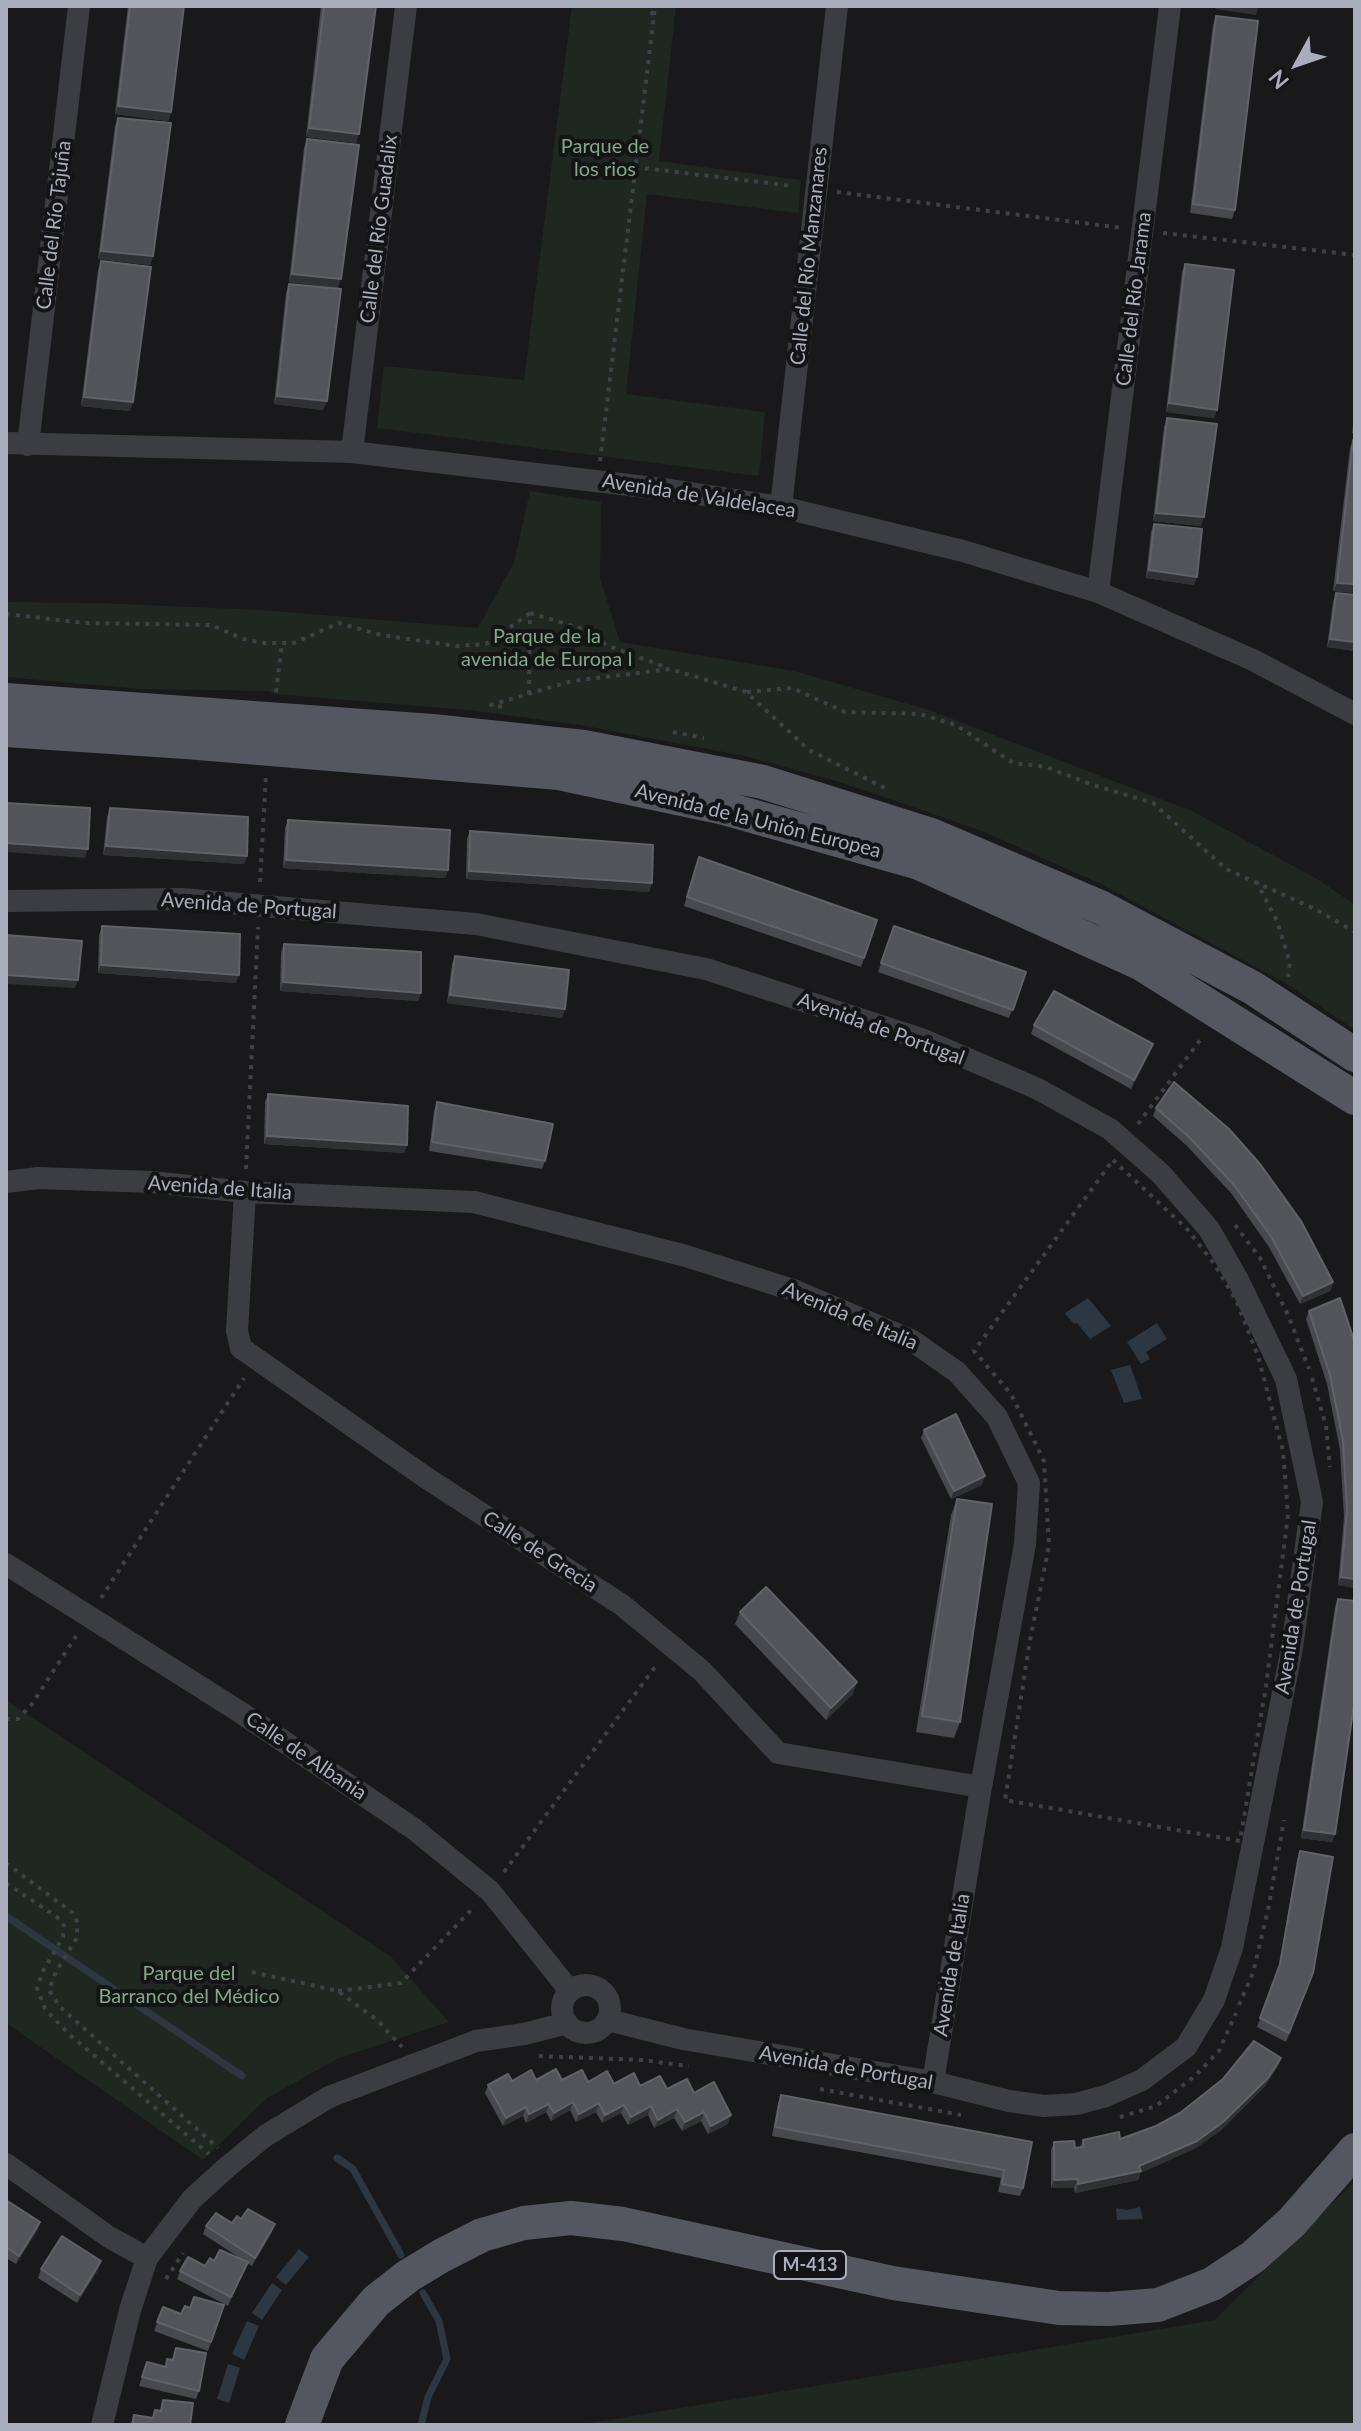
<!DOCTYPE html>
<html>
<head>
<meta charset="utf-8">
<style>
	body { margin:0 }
	#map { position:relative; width:1361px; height:2431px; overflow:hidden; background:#19191c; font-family:Lato,sans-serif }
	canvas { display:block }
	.frame { position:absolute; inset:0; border:8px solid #aaaebc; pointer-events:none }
	.north { position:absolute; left:1257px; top:24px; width:80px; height:80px; -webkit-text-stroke:6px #141417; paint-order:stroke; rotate:230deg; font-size:22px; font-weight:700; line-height:32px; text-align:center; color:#aaaebc }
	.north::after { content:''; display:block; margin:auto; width:28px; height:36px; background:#aaaebc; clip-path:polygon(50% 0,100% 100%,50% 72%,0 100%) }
</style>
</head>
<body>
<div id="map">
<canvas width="1361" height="2431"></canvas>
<div class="frame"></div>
<div class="north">N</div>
</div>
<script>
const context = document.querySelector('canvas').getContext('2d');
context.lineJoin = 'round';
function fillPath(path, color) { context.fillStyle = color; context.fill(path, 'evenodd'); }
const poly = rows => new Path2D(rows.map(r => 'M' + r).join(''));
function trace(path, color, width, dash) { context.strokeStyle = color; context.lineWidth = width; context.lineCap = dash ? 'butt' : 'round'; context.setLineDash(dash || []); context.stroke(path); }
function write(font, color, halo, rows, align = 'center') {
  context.font = font + ' Lato,sans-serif'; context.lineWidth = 8; context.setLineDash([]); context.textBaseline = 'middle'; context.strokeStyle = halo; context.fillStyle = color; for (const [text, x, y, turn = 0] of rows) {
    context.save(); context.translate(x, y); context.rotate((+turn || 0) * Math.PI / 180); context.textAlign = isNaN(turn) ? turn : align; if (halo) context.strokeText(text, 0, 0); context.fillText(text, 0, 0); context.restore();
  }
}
fillPath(poly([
	[572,6,676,6,659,161,801,180,798,213,647,194,626,394,765,412,759,476,377,428,384,366,524,380],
	[530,491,601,502,600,578,620,642,794,671,929,710,1192,811,1319,880,1355,905,1355,1030,1285,983,1101,884,982,831,843,783,745,756,580,725,469,710,275,694,269,691,139,689,6,677,6,602,97,603,263,610,478,628,514,562],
	[6,1700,391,1957,449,2022,339,2058,267,2098,203,2160,6,2023],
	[1355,2181,1355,2425,578,2425,1215,2320]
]), '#1e2720');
fillPath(poly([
	[1088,1298,1111,1326,1090,1339,1077,1323,1074,1324,1065,1313],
	[1157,1323,1167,1339,1146,1352,1150,1359,1141,1364,1127,1342],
	[1130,1365,1142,1399,1124,1403,1111,1370],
	[1140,2207,1143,2219,1117,2220,1116,2208,1127,2210],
	[299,2249,309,2257,286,2285,276,2277],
	[272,2283,282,2290,262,2320,252,2313],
	[247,2321,259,2326,244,2360,232,2354],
	[228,2364,240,2368,229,2403,217,2399]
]), '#2d3741');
trace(poly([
	[6,1916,242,2076],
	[337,2158,353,2169,401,2255],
	[421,2425,428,2397,447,2359,439,2321,423,2293]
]), '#2d3741', 7);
trace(poly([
	[654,15,655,6],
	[635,167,793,186],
	[837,192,1122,228],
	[1163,233,1355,255],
	[600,461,654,15,645,6],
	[530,613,593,632,606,645,668,668],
	[6,614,85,623,211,625,243,639,265,643,294,643,339,623,381,635,456,646,486,644,530,613],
	[276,692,282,643],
	[747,692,792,688,845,712,920,714,956,725,1013,763,1046,767,1093,785,1153,803,1226,869,1315,909,1355,932],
	[529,694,530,613],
	[502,707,491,705,572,681,670,669,746,692,809,750,887,789],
	[673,732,704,738],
	[1256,881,1277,921,1290,963,1288,977],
	[260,882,266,775],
	[1138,1124,1203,1036],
	[1113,1160,1188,1230,1215,1265,1236,1300,1258,1356,1283,1451,1288,1515,1266,1686,1240,1841,1005,1800,1030,1640,1049,1546,1044,1461,1011,1394,974,1351,1113,1160],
	[246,1169,258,927],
	[1235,1225,1260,1258,1288,1315,1309,1369],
	[1312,1378,1326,1426,1330,1467],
	[101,1598,244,1378],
	[6,1719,18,1719,32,1704,76,1636],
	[6,1863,73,1913,78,1924,76,1939,56,1972,49,1990,59,2006,218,2148],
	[504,1872,658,1663],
	[6,1883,57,1917,64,1926,63,1937,43,1971,37,1988,45,2009,69,2034,209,2154],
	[252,1972,338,1991,377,2020,402,2047],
	[338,1991,401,1983,475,1906],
	[1239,2005,1253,1973,1268,1910,1284,1820],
	[539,2056,642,2060,689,2066],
	[820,2089,961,2115],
	[1120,2117,1156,2106,1195,2076,1219,2051,1236,2013],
	[166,2279,183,2253]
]), '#404148', 4, [4, 6]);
trace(poly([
	[6,443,352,452,671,490,781,507,963,551,1098,592,1253,660,1355,714],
	[28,445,79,6],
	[352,452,406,6],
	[781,507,837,6],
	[1098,592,1170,6],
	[6,901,181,899,476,924,706,969,924,1040,1038,1089,1110,1129,1161,1174,1209,1229,1238,1280,1286,1379,1312,1502,1292,1648,1232,1948,1214,2000,1186,2047,1142,2080,1106,2096,1076,2104,1044,2106,1009,2101,933,2082,683,2039,608,2020],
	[6,1182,38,1178,152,1182,245,1192,474,1202,686,1256,796,1291,911,1340,957,1372,997,1417,1029,1483,1025,1544,981,1787,933,2082],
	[245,1192,237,1331,241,1348,425,1477,622,1605,702,1671,778,1753,981,1787],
	[6,1564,240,1712,414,1829,490,1891,570,1991],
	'562 2009a24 24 0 1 1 48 0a24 24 0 1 1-48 0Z',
	[6,2164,109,2237,147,2258],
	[102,2425,130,2310,147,2258,192,2199,226,2168,265,2136,329,2097,476,2041,524,2034,567,2023]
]), '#3c3c43', 22);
trace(poly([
	[6,700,432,731,584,747,763,782,931,835,1102,908,1253,988,1355,1055],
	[6,730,186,742,559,773,720,807,919,863,1142,964,1355,1098],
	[302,2425,327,2359,376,2301,408,2276,441,2256,482,2235,524,2223,571,2218,623,2224,893,2283,1059,2308,1109,2309,1158,2305,1212,2284,1253,2257,1292,2222,1355,2150]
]), '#555760', 34);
fillPath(poly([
	[128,6,184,6,171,112,168,121,115,114],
	[321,6,376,6,356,143,306,137],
	[1216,16,1235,210,1232,219,1190,213,1213,25],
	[118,118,153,256,150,265,98,259,115,126],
	[307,139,338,288,289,282,304,148],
	[101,261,130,411,81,406,98,270],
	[1185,264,1217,410,1214,418,1166,412,1182,272],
	[289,284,323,410,274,404,286,293],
	[1355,408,1355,434,1352,433],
	[1167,418,1201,526,1153,521,1164,427],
	[1353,440,1355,440,1355,593,1333,591,1350,448],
	[1154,524,1194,585,1146,578,1151,532],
	[1336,593,1355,595,1355,651,1327,647,1333,602],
	[110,808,247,856,244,864,103,855,107,817],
	[288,820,448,870,445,878,283,868,285,828],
	[470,831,652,883,649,892,466,879,467,839],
	[696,866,877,920,861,967,684,906],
	[102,926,236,983,98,973,99,935],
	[894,926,1026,972,1009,1018,878,972],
	[284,944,421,993,418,1001,280,991,281,952],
	[455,956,565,1009,562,1018,447,1003,452,964],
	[1034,1025,1150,1052,1131,1089,1031,1034],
	[1174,1082,1333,1282,1330,1291,1300,1304,1269,1247,1231,1193,1186,1145,1153,1116,1156,1108],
	[268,1094,407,1145,404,1153,264,1144,265,1102],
	[437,1102,545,1161,542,1169,429,1151,434,1111],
	[1340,1298,1355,1588,1338,1585,1344,1517,1340,1450,1327,1384,1306,1319,1309,1311],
	[924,1430,982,1485,951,1499,921,1438],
	[957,1499,960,1722,954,1738,916,1732,951,1515],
	[1338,1599,1335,1834,1332,1842,1301,1838,1335,1607],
	[740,1612,853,1694,826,1720,735,1624],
	[1300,1851,1313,1973,1286,2042,1257,2027,1278,1972,1297,1860],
	[1281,2058,1278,2066,1265,2086,1220,2131,1194,2149,1140,2173,1138,2180,1075,2193,1074,2188,1051,2188,1051,2150,1054,2142,1075,2148,1080,2147,1083,2140,1120,2139,1156,2126],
	[562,2080,614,2084,694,2093,728,2124,708,2134,701,2121,682,2131,674,2118,654,2128,648,2115,628,2125,621,2113,602,2123,596,2112,576,2122,570,2110,551,2121,546,2112,526,2123,523,2116,503,2126,485,2093,488,2085,512,2081],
	[781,2095,1032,2142,1023,2188,1020,2196,998,2192,1001,2178,772,2136,778,2103],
	[6,2200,40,2222,37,2231,16,2264,6,2258],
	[241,2219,272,2232,252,2266,247,2263,228,2306,177,2279,180,2271,243,2260,203,2234,206,2226,232,2223],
	[41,2269,98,2270,77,2303,38,2278],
	[224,2305,208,2351,154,2331,163,2307,181,2314,190,2308],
	[176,2348,199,2391,196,2399,139,2386,147,2362,165,2366,167,2359,172,2360]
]), '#47494e');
fillPath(poly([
	[1216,6,1259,6,1256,15,1215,9],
	[118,106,171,112,168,121,115,114],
	[309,128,359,134,356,143,306,137],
	[101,251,153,256,150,265,98,259],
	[292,274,341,279,338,288,289,282],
	[277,396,327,401,323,410,274,404],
	[84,397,133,402,130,411,81,406],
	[1169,403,1217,410,1214,418,1166,412],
	[1156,513,1204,517,1201,526,1153,521],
	[1149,570,1197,577,1194,585,1146,578],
	[1337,583,1355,584,1355,593,1333,591],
	[1330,639,1355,642,1355,651,1327,647],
	[6,843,88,849,85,858,6,852],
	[106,846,247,856,244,864,103,855],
	[286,860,448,870,445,878,283,868],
	[469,871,652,883,649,892,466,879],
	[101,965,239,975,236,983,98,973],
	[6,975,78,980,75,988,6,984],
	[283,982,421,993,418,1001,280,991],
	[450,995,565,1009,562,1018,447,1003],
	[1153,1044,1150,1052,1131,1089,1134,1080],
	[267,1136,407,1145,404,1153,264,1144],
	[1333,1282,1330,1291,1300,1304,1303,1296],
	[985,1476,982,1485,951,1499,954,1491],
	[1341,1577,1355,1579,1355,1588,1338,1585],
	[857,1682,853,1694,826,1720,831,1708],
	[1304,1830,1335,1834,1332,1842,1301,1838],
	[1281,2058,1278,2066,1265,2086,1220,2131,1194,2149,1140,2173,1138,2180,1075,2193,1078,2184,1139,2166],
	[573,2102,570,2110,551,2121,554,2113],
	[599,2103,596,2112,576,2122,579,2114],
	[549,2104,546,2112,526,2123,529,2114],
	[624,2105,621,2113,602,2123,605,2115],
	[651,2106,648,2115,628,2125,631,2117],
	[526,2107,523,2116,503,2126,506,2118],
	[677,2109,674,2118,654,2128,658,2120],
	[704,2112,701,2121,682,2131,685,2122],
	[731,2115,728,2124,708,2134,711,2126],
	[1078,2179,1074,2188,1051,2188,1054,2180],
	[40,2222,37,2231,16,2264,19,2256],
	[275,2224,272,2232,252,2266,255,2258],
	[101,2261,98,2270,77,2303,80,2295]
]), '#303135');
const building = poly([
	[130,6,184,6,171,112,118,106,130,6],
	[324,6,376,6,359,134,309,128,324,6],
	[1216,16,1258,21,1235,210,1193,204,1216,16],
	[118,118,171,123,153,256,101,251,118,118],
	[307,139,359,145,341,279,292,274,307,139],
	[101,261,151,267,133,402,84,397,101,261],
	[1185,264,1234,270,1217,410,1169,403,1185,264],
	[289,284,341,289,327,401,277,396,289,284],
	[1167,418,1217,424,1204,517,1156,513,1167,418],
	[1353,440,1355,440,1355,584,1337,583,1353,440],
	[1154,524,1202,529,1197,577,1149,570,1154,524],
	[1336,593,1355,595,1355,642,1330,639,1336,593],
	[6,803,90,808,88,849,6,843,6,803],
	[110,808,248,817,247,856,106,846,110,808],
	[288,820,450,830,448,870,286,860,288,820],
	[470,831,653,845,652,883,469,871,470,831],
	[699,857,877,920,864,958,687,897,699,857],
	[102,926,240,934,239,975,101,965,102,926],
	[894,926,1026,972,1013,1010,881,963,894,926],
	[6,935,82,941,78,980,6,975,6,935],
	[284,944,421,952,421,993,283,982,284,944],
	[455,956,569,970,565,1009,450,995,455,956],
	[1054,991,1153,1044,1134,1080,1034,1025,1054,991],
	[1174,1082,1229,1129,1260,1164,1301,1221,1333,1282,1303,1296,1272,1238,1234,1185,1189,1137,1156,1108,1174,1082],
	[268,1094,408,1106,407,1145,267,1136,268,1094],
	[437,1102,553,1124,545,1161,432,1142,437,1102],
	[1340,1298,1355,1343,1355,1579,1341,1577,1347,1509,1343,1441,1330,1375,1309,1311,1340,1298],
	[956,1414,985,1476,954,1491,924,1430,956,1414],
	[957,1499,992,1504,960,1722,922,1716,957,1499],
	[766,1587,857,1682,831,1708,740,1612,766,1587],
	[1338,1599,1355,1601,1355,1698,1335,1834,1304,1830,1338,1599],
	[1300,1851,1333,1857,1313,1973,1289,2033,1260,2018,1280,1964,1300,1851],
	[1254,2041,1281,2058,1268,2078,1223,2122,1197,2141,1139,2166,1141,2171,1078,2184,1078,2179,1054,2180,1054,2142,1074,2141,1075,2148,1084,2147,1083,2140,1119,2132,1120,2139,1156,2126,1180,2113,1223,2079,1254,2041],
	[556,2069,562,2080,582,2070,588,2082,607,2071,614,2084,634,2073,640,2086,660,2076,667,2089,687,2079,694,2093,714,2082,731,2115,711,2126,704,2112,685,2122,677,2109,658,2120,651,2106,631,2117,624,2105,605,2115,599,2103,579,2114,573,2102,554,2113,549,2104,529,2114,526,2107,506,2118,488,2085,508,2074,512,2081,531,2070,536,2080,556,2069],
	[781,2095,1032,2142,1023,2188,1002,2184,1004,2170,775,2127,781,2095],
	[6,2200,40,2222,19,2256,6,2247,6,2200],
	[248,2209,275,2224,255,2258,206,2226,216,2213,232,2223,237,2216,241,2219,248,2209],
	[62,2236,101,2261,80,2295,41,2269,62,2236],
	[220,2250,248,2262,231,2297,180,2271,188,2257,205,2266,210,2258,214,2261,220,2250],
	[194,2297,224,2305,211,2342,157,2322,163,2307,181,2314,185,2306,190,2308,194,2297],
	[176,2348,206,2353,199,2391,142,2377,147,2362,166,2367,167,2359,173,2360,176,2348],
	[163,2400,193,2403,190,2425,132,2425,134,2415,153,2418,155,2410,161,2411,163,2400]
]);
fillPath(building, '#52545a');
trace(building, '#606269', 2);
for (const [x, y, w] of [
	[810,2265,72]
]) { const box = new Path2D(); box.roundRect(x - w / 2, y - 14, w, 28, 6); context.fillStyle = '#141417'; context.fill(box); trace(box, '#aaaebc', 2); }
write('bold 18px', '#aaaebc', null, [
	["M-413",810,2265]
]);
write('20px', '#80a986', '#141417', [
	["Parque de",605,147],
	["los rios",605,170],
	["Parque de la",547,637],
	["avenida de Europa I",547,660],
	["Parque del",189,1974],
	["Barranco del Médico",189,1997]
]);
write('20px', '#aaaebc', '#141417', [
	["Calle del Río Tajuña",54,225,-83],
	["Calle del Río Guadalix",379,229,-83],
	["Calle del Río Manzanares",809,256,-84],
	["Calle del Río Jarama",1134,299,-83],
	["Avenida de Valdelacea",699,496,9],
	["Avenida de la Unión Europea",758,821,14],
	["Avenida de Portugal",249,906,4],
	["Avenida de Portugal",881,1029,20],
	["Avenida de Italia",220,1188,4],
	["Avenida de Italia",850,1316,23],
	["Calle de Grecia",540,1552,33],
	["Avenida de Portugal",1296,1607,-81],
	["Calle de Albania",306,1756,34],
	["Avenida de Italia",952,1965,-81],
	["Avenida de Portugal",846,2068,10]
]);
</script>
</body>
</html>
